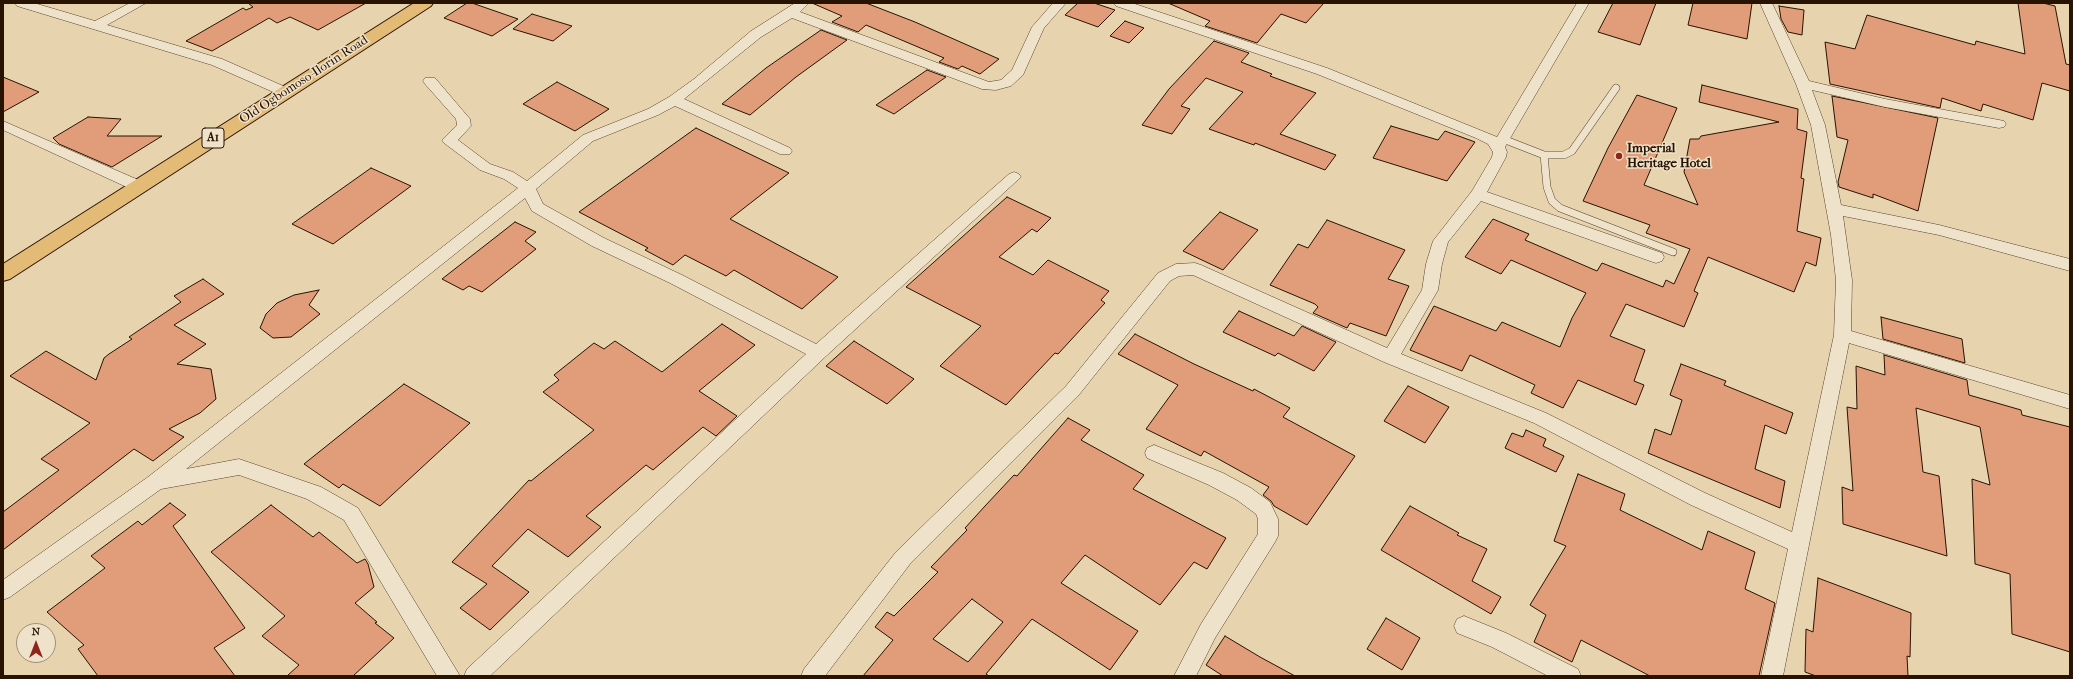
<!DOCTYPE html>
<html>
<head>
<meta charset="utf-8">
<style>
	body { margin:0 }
	#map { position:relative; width:2073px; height:679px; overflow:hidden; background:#e7d3ae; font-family:"IM FELL French Canon",serif }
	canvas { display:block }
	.frame { position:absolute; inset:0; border:4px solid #281201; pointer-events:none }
	.north { position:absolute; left:16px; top:623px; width:40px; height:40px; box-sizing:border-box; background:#efe2ca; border:1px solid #9f8f7a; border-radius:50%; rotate:0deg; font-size:11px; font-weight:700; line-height:16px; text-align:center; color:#281201 }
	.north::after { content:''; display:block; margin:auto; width:14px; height:18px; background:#8f2418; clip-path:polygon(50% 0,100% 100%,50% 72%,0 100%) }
</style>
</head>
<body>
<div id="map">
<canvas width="2073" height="679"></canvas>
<div class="frame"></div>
<div class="north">N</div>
</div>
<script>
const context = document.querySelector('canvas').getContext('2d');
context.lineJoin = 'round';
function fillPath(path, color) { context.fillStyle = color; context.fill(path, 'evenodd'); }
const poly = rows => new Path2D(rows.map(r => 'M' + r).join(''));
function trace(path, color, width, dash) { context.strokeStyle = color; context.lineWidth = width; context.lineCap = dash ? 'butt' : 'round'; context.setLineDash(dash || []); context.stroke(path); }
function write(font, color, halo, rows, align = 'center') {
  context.font = font + ' "IM FELL French Canon",serif'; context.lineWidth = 3; context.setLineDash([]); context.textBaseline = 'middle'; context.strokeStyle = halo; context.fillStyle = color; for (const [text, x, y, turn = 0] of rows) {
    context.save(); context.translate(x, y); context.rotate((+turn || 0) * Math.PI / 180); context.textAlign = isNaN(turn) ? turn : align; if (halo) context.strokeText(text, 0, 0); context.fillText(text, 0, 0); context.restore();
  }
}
const building = poly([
	[248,3,366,3,318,30,290,17,277,23,269,18,212,51,186,41,243,8,246,10,253,7,248,3],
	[467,3,472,3,518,19,492,36,444,18,467,3],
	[812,3,866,3,915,22,999,59,980,74,962,66,958,69,939,62,944,58,866,25,858,32,832,22,842,16,812,3],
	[1078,3,1094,3,1115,10,1098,27,1065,15,1078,3],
	[1168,3,1324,3,1306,23,1281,14,1257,43,1205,26,1210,21,1168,3],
	[1613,3,1656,3,1640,45,1598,32,1613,3],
	[1693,3,1752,3,1747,39,1688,25,1693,3],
	[2018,3,2043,3,2055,6,2066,64,2070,65,2070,91,2042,83,2033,120,1983,104,1981,111,1942,98,1940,108,1830,84,1825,42,1855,49,1867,15,1975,45,1976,41,2025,54,2018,3],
	[1779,6,1804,10,1802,35,1788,32,1781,19,1779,6],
	[532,14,572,26,553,41,513,29,532,14],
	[1125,21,1144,28,1129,43,1110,36,1125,21],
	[821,30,847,40,796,77,750,115,722,104,766,68,821,30],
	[1214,41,1249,53,1241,62,1272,74,1270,76,1316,93,1280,134,1336,155,1325,170,1255,143,1254,145,1209,129,1243,92,1206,78,1181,106,1190,109,1172,134,1142,125,1169,89,1214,41],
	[927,70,946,77,894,114,876,105,927,70],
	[3,77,39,92,3,112,3,77],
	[557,82,609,109,575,131,523,104,557,82],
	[1702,85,1798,109,1797,129,1807,132,1801,178,1804,179,1797,231,1821,238,1816,266,1806,262,1794,292,1708,257,1694,291,1698,293,1684,327,1626,304,1610,336,1645,350,1634,381,1644,385,1636,405,1578,380,1563,408,1531,393,1535,385,1470,355,1462,371,1410,350,1434,306,1496,331,1502,322,1560,347,1572,318,1586,293,1511,260,1501,274,1465,257,1493,219,1529,234,1525,240,1597,271,1602,263,1663,287,1666,280,1674,284,1690,249,1646,233,1650,225,1583,201,1608,148,1637,95,1677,108,1644,185,1698,205,1684,172,1690,139,1699,139,1701,136,1779,122,1699,102,1702,85],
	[1832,96,1938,118,1918,211,1873,194,1873,198,1839,187,1838,182,1848,140,1837,137,1832,96],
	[88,117,121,119,107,136,162,136,112,167,59,144,53,138,88,117],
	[1391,126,1438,140,1445,131,1475,142,1447,181,1373,158,1391,126],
	[696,128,789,173,730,219,838,277,802,309,734,270,726,276,685,255,673,265,645,250,648,248,579,212,696,128],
	[371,168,411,186,333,244,292,224,371,168],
	[1007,197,1051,218,1037,232,1032,229,999,257,1033,275,1048,260,1109,291,1101,300,1105,303,1058,354,1055,353,1006,405,940,366,981,326,906,287,1007,197],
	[1220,212,1258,230,1223,270,1183,251,1220,212],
	[1327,220,1405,250,1388,279,1409,286,1386,336,1350,323,1347,328,1313,313,1318,307,1315,304,1270,285,1298,244,1308,248,1327,220],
	[515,222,536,232,525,241,536,249,482,292,469,286,463,290,442,279,515,222],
	[203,279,224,294,174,325,206,344,177,364,211,369,216,399,200,413,169,429,184,437,153,461,134,449,3,550,3,512,59,470,41,459,90,423,10,376,46,351,96,380,104,358,109,354,132,339,129,337,181,302,174,296,203,279],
	[319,290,309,305,320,314,291,337,273,338,260,328,266,314,277,303,294,295,319,290],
	[1239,311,1294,336,1302,326,1336,342,1314,371,1278,353,1275,356,1223,332,1239,311],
	[1881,317,1962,339,1965,363,1883,339,1881,317],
	[722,324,755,345,699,391,737,416,716,436,703,427,653,470,646,465,586,516,601,527,568,557,528,529,492,566,529,592,490,630,460,608,487,584,452,562,529,480,531,481,594,430,543,392,559,380,554,375,594,343,604,349,615,341,662,372,722,324],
	[1135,334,1194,364,1253,391,1254,389,1290,408,1283,417,1355,456,1307,525,1274,506,1271,501,1263,495,1269,487,1204,451,1201,456,1146,429,1178,385,1118,354,1135,334],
	[854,341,914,379,887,404,826,366,854,341],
	[1884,355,1967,380,1969,395,2021,410,2022,415,2070,427,2070,652,2012,634,2010,574,1975,564,1972,479,1990,485,1980,427,1916,408,1923,472,1939,476,1947,556,1843,524,1842,487,1853,491,1847,407,1857,409,1856,366,1885,375,1884,355],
	[1681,364,1726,381,1724,385,1793,413,1786,434,1765,425,1755,469,1785,481,1780,508,1648,453,1655,429,1671,435,1682,400,1670,395,1681,364],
	[404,384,470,423,380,506,343,484,339,488,304,464,404,384],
	[1408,386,1449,407,1425,443,1384,421,1408,386],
	[1068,418,1090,430,1081,440,1144,475,1133,489,1226,538,1207,569,1194,562,1160,605,1085,555,1061,583,1138,631,1110,670,1032,619,986,674,989,676,863,676,893,640,875,627,887,612,894,616,938,572,931,567,967,530,965,528,985,506,1014,475,1017,476,1068,418],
	[972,599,1003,622,968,662,933,639,972,599],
	[1526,430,1546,439,1543,446,1564,456,1556,472,1505,448,1512,433,1523,437,1526,430],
	[1578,474,1625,494,1620,510,1702,550,1708,531,1755,552,1745,589,1775,603,1759,676,1650,676,1581,640,1572,662,1534,642,1546,615,1530,605,1566,546,1554,541,1578,474],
	[170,503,186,515,173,526,245,628,214,648,235,676,98,676,78,649,84,645,47,612,105,568,91,556,138,521,142,525,170,503],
	[271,505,313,537,319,532,357,563,365,559,368,564,374,587,355,603,377,622,375,623,394,638,353,676,287,676,299,665,262,636,285,616,211,552,271,505],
	[1410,506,1459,533,1457,535,1487,549,1472,581,1501,597,1491,614,1381,550,1410,506],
	[1818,578,1911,613,1910,657,1907,656,1908,676,1816,676,1805,672,1806,629,1813,632,1818,578],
	[1386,618,1420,638,1402,670,1367,649,1386,618],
	[1225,636,1260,657,1295,676,1223,676,1206,665,1225,636]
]);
fillPath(building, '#e19d79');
trace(building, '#281201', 1);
const lane = poly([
	[1503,139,1544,155,1564,155,1572,151,1616,88],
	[1544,155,1547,187,1552,201,1560,208,1673,252]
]);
const street = poly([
	[15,3,34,3,95,21,130,3,146,3,107,25,222,59,290,89,292,92,290,95,285,96,280,95,212,65,17,6,15,3],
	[795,3,809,3,800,12,989,82,1001,80,1012,70,1032,27,1053,3,1066,3,1044,28,1023,75,1011,86,996,90,982,89,792,18,761,37,684,99,790,148,792,151,790,154,780,154,675,106,658,115,593,141,536,189,543,204,604,238,682,275,816,344,1009,174,1014,172,1019,174,1021,177,824,358,490,676,464,676,467,669,806,354,670,283,592,246,532,211,525,198,186,469,239,459,321,487,358,508,460,676,437,676,344,520,307,499,239,475,161,489,10,597,3,600,3,580,148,477,518,188,504,179,480,170,444,143,442,140,457,125,456,119,425,84,423,81,425,78,435,78,470,119,471,126,458,140,490,164,513,172,527,181,583,135,648,109,669,97,694,79,751,31,795,3],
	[1114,3,1132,3,1327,68,1497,137,1577,3,1589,3,1505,147,1507,152,1506,157,1487,192,1662,253,1664,257,1662,261,1656,263,1650,261,1481,201,1448,242,1442,264,1438,290,1401,354,1546,413,1705,493,1792,532,1834,335,1836,280,1831,235,1811,125,1796,84,1760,3,1772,3,1809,81,1885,99,1999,120,2004,121,2006,124,2004,127,1999,128,1885,107,1812,90,1825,125,1841,205,1939,225,2070,259,2070,271,1939,235,1843,216,1852,280,1851,331,2070,395,2070,409,1849,343,1783,676,1761,676,1788,549,1691,505,1534,423,1384,362,1193,275,1179,276,1170,281,1078,396,910,564,825,676,801,676,804,669,896,552,1066,386,1158,273,1176,264,1195,263,1201,265,1387,348,1422,290,1426,264,1433,241,1472,191,1492,157,1493,152,1488,144,1476,138,1317,74,1116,6,1114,3],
	[3,121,143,182,146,186,143,190,138,191,133,190,3,130,3,121],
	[1154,445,1223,473,1251,488,1270,502,1278,519,1278,536,1275,542,1215,638,1196,676,1174,676,1201,624,1258,534,1258,519,1256,514,1237,500,1209,485,1147,458,1145,453,1147,448,1154,445],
	[1464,616,1506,633,1578,669,1581,676,1548,676,1492,647,1457,633,1454,626,1457,619,1464,616]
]);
const highway = poly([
	[414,3,433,3,431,6,10,279,3,281,3,264,414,3]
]);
trace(lane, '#58422c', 8);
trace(street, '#58422c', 1);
trace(highway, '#281201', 2);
trace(lane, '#efe2ca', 7);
fillPath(street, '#efe2ca');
fillPath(highway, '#e4ba77');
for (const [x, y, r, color] of [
	[1619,156,4,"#8f2418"]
]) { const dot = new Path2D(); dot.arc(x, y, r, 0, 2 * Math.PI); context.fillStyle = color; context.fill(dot); trace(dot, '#efe2ca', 1.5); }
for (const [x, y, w] of [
	[213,138,22]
]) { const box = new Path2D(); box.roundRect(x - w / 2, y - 10, w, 20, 3); context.fillStyle = '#efe2ca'; context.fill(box); trace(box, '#281201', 1); }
write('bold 12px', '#281201', null, [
	["A1",213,138]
]);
write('13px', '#281201', '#efe2ca', [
	["Old Ogbomoso-Ilorin Road",304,80,-33]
]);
write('bold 13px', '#281201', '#efe2ca', [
	["Imperial",1627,149],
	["Heritage Hotel",1627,164]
], 'left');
</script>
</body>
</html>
